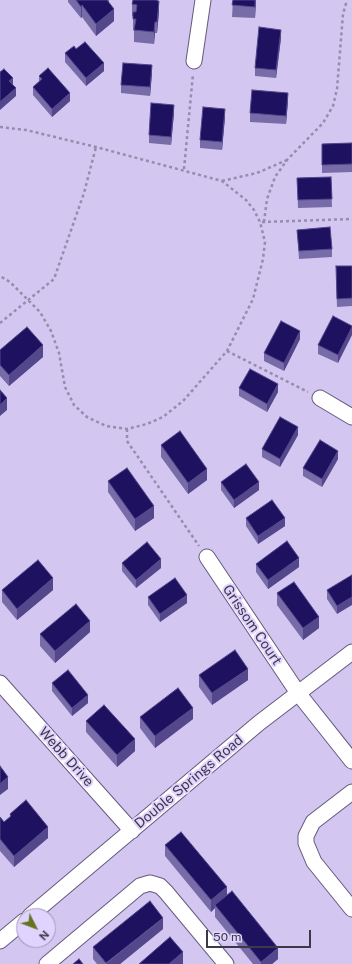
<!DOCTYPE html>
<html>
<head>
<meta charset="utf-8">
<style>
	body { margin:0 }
	#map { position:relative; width:352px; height:964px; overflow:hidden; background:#d3c6f0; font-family:"Public Sans",sans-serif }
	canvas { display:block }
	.north { position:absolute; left:16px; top:908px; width:40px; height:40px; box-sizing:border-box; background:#e0d3fe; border:1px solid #9f95b6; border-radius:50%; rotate:132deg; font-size:11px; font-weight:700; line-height:16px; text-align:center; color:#3d3849 }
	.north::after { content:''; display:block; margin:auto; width:14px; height:18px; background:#657421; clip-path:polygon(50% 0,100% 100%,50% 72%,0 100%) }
	.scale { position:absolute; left:206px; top:930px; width:105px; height:18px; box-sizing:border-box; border:2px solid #3d3849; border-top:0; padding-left:5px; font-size:12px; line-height:14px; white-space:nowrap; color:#3d3849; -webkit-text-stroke:3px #e0d3fe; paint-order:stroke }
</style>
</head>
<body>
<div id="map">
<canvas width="352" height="964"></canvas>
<div class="north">N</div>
<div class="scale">50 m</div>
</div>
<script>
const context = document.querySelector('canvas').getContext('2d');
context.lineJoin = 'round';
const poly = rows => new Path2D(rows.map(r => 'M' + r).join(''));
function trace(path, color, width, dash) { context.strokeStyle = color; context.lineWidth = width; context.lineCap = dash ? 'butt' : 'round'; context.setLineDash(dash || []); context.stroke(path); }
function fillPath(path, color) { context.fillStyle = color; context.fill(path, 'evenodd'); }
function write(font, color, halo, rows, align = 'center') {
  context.font = font + ' "Public Sans",sans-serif'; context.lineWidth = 4; context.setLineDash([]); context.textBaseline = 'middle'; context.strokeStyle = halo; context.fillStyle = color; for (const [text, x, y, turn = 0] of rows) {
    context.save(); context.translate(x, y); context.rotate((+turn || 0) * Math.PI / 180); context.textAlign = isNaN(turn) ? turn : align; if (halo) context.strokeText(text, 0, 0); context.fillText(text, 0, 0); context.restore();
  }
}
const minor = poly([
	[194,61,203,0],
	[320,398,352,417],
	[207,557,298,693,352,761],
	[0,683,132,831],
	[352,792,313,822,306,836,306,843,314,862,352,909],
	[30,916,259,723,352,652],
	[0,941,24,921],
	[47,964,140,886,150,883,160,886,166,892,226,964]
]);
trace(minor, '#665a7e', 17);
trace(poly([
	[0,127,26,130,96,147,222,181,246,200,254,210,260,222,265,242,263,259,253,299,227,351,183,401,163,417,147,424,127,429,106,426,87,417,74,405,65,387,59,353,51,331,40,312,10,282,0,276],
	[184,169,193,74],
	[222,181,257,173,287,160],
	[262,222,352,219],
	[264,222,267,199,275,177,287,160,323,123,333,106,337,89,343,14,347,0],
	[0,323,54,279,84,193,96,147],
	[227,351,308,392],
	[127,429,127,441,199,546]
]), '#968cac', 2.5, [3, 3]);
trace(minor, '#fff', 15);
fillPath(poly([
	[68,0,109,0,109,3,114,21,96,36,82,17,81,18,68,2],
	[158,0,159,12,157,33,155,33,154,44,134,42,134,31,133,30,133,16,132,16,132,4],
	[233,0,256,0,255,18,232,17],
	[281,38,276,78,255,76,255,68],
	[76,49,104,71,86,86,65,62,65,53],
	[152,73,150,96,121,93,121,85],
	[39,76,70,101,52,117,33,95,33,87,39,82],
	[288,101,286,124,250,122,250,113],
	[174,113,171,145,149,143,149,135],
	[225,117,222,150,200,148,200,140],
	[352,143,352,172,322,173,322,144],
	[331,177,332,207,298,208,297,178],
	[297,230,332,249,332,257,299,259],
	[352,266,352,306,337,307,336,274],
	[352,326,338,363,318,354,318,345],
	[300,339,284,371,264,361,264,353],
	[0,350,43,357,9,386,0,376],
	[239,388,278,392,267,412,239,396],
	[298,435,280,467,262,457,262,449],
	[161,445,207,480,188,494,161,457],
	[338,459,322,487,303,476,303,468],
	[108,481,154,518,135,531,108,492],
	[221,482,259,490,234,508,221,490],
	[246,518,285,526,258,544,246,526],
	[122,563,161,568,136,588,122,571],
	[256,564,299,567,268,589,256,572],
	[352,575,337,614,327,599,327,590],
	[2,590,53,590,17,620,2,602],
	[277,593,319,628,303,640,277,605],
	[148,597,187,603,160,622,148,605],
	[90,632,55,663,40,646,40,634],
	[199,675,248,680,212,705,199,687],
	[52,683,88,703,72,716,52,691],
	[140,717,193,719,155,748,140,728],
	[86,721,135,751,117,767,86,732],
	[10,814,48,838,14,867,0,851,0,817,4,822,10,817],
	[165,845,278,959,272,964,253,964,215,917,215,908,211,912,165,856],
	[163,929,120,964,97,964,93,959,93,947]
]), '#786ca8');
fillPath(poly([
	[255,0,256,0,255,18],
	[159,1,159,12,157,33,157,22],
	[82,5,82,17,81,18,81,7],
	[114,9,114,21,96,36,96,24],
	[155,22,155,33,154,44,154,32],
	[281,30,281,38,276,78,276,70],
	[104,63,104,71,86,86,86,78],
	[152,65,152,73,150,96,150,87],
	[13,78,13,86,9,81],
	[16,88,16,96,0,110,0,102],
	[70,93,70,101,52,117,52,109],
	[288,93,288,101,286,124,286,116],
	[174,105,174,113,171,145,171,137],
	[225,109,225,117,222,150,222,142],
	[352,327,352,335,338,363,338,355],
	[300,331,300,339,284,371,284,363],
	[43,345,43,357,9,386,9,375],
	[278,384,278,392,267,412,267,404],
	[7,398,7,410,0,416,0,405],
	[298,427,298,435,280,467,280,459],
	[338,451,338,459,322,487,322,479],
	[207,469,207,480,188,494,188,483],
	[259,482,259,490,234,508,234,500],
	[154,506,154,518,135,531,135,519],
	[285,518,285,526,258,544,258,536],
	[299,558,299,567,268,589,268,580],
	[161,559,161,568,136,588,136,580],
	[53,578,53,590,17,620,17,609],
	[187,595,187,603,160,622,160,614],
	[352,597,352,605,337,614,337,606],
	[319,617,319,628,303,640,303,628],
	[90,621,90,632,55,663,55,651],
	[248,669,248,680,212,705,212,693],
	[88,695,88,703,72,716,72,708],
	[193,708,193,719,155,748,155,736],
	[135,739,135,751,117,767,117,755],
	[8,777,8,789,0,795,0,784],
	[48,827,48,838,14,867,14,856],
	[227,887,227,899,215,905,215,908,211,912,211,900],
	[163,918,163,929,120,964,106,964],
	[278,948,278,959,272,964,261,964,261,962],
	[183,952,183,964,169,964]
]), '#54478b');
const building = poly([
	[76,0,107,0,114,9,96,24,82,5,81,7,76,0],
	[133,0,157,0,157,1,159,1,157,22,155,22,154,32,134,30,136,19,133,19,133,12,136,12,137,5,132,4,133,0],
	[233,0,255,0,255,7,232,5,233,0],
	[259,27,281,30,276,70,255,68,259,27],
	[85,42,104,63,86,78,65,53,74,46,76,49,85,42],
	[123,63,152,65,150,87,121,85,123,63],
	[48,68,70,93,52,109,33,87,42,79,39,76,48,68],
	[4,69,13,78,9,81,16,88,0,102,0,72,4,69],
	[252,90,288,93,286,116,250,113,252,90],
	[151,103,174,105,171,137,149,135,151,103],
	[203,107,225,109,222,142,200,140,203,107],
	[352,143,352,164,322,165,322,144,352,143],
	[331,177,332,199,298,200,297,178,331,177],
	[330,227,332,249,299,251,297,230,330,227],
	[336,266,352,266,352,298,337,299,336,266],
	[333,316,352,326,352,327,338,355,318,345,333,316],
	[281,321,300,331,284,363,264,353,281,321],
	[27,327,43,345,9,375,0,365,0,350,27,327],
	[250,369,278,384,267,404,239,388,250,369],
	[0,390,7,398,0,405,0,390],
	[280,417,298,427,280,459,262,449,280,417],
	[180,431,207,469,188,483,161,445,180,431],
	[320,440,338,451,322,479,303,468,320,440],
	[246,464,259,482,234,500,221,482,246,464],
	[127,468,154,506,135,519,108,481,127,468],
	[272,500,285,518,258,536,246,518,272,500],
	[287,541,299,558,268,580,256,564,287,541],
	[147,542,161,559,136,580,122,563,147,542],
	[38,560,53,578,17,609,2,590,38,560],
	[352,575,352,597,337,606,327,590,352,575],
	[175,578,187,595,160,614,148,597,175,578],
	[294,582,319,617,303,628,277,593,294,582],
	[76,604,90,621,55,651,40,634,76,604],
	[235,650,248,669,212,693,199,675,235,650],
	[68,670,88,695,72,708,52,683,68,670],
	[178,688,193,708,155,736,140,717,178,688],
	[104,705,135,739,117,755,86,721,104,705],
	[0,766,8,777,0,784,0,766],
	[26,800,48,827,14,856,0,839,0,817,4,822,11,816,10,814,26,800],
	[181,832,227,887,211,900,165,845,181,832],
	[232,891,278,948,261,962,215,905,232,891],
	[150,901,163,918,106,963,93,947,150,901],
	[170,937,183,952,169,964,139,964,170,937],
	[79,959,83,964,73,964,79,959]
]);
fillPath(building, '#1d1160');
trace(building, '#54478b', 1);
write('14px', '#3d3849', '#e0d3fe', [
	["Grissom Court",252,625,56],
	["Webb Drive",66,757,48],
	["Double Springs Road",189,782,-40]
]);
</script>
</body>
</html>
